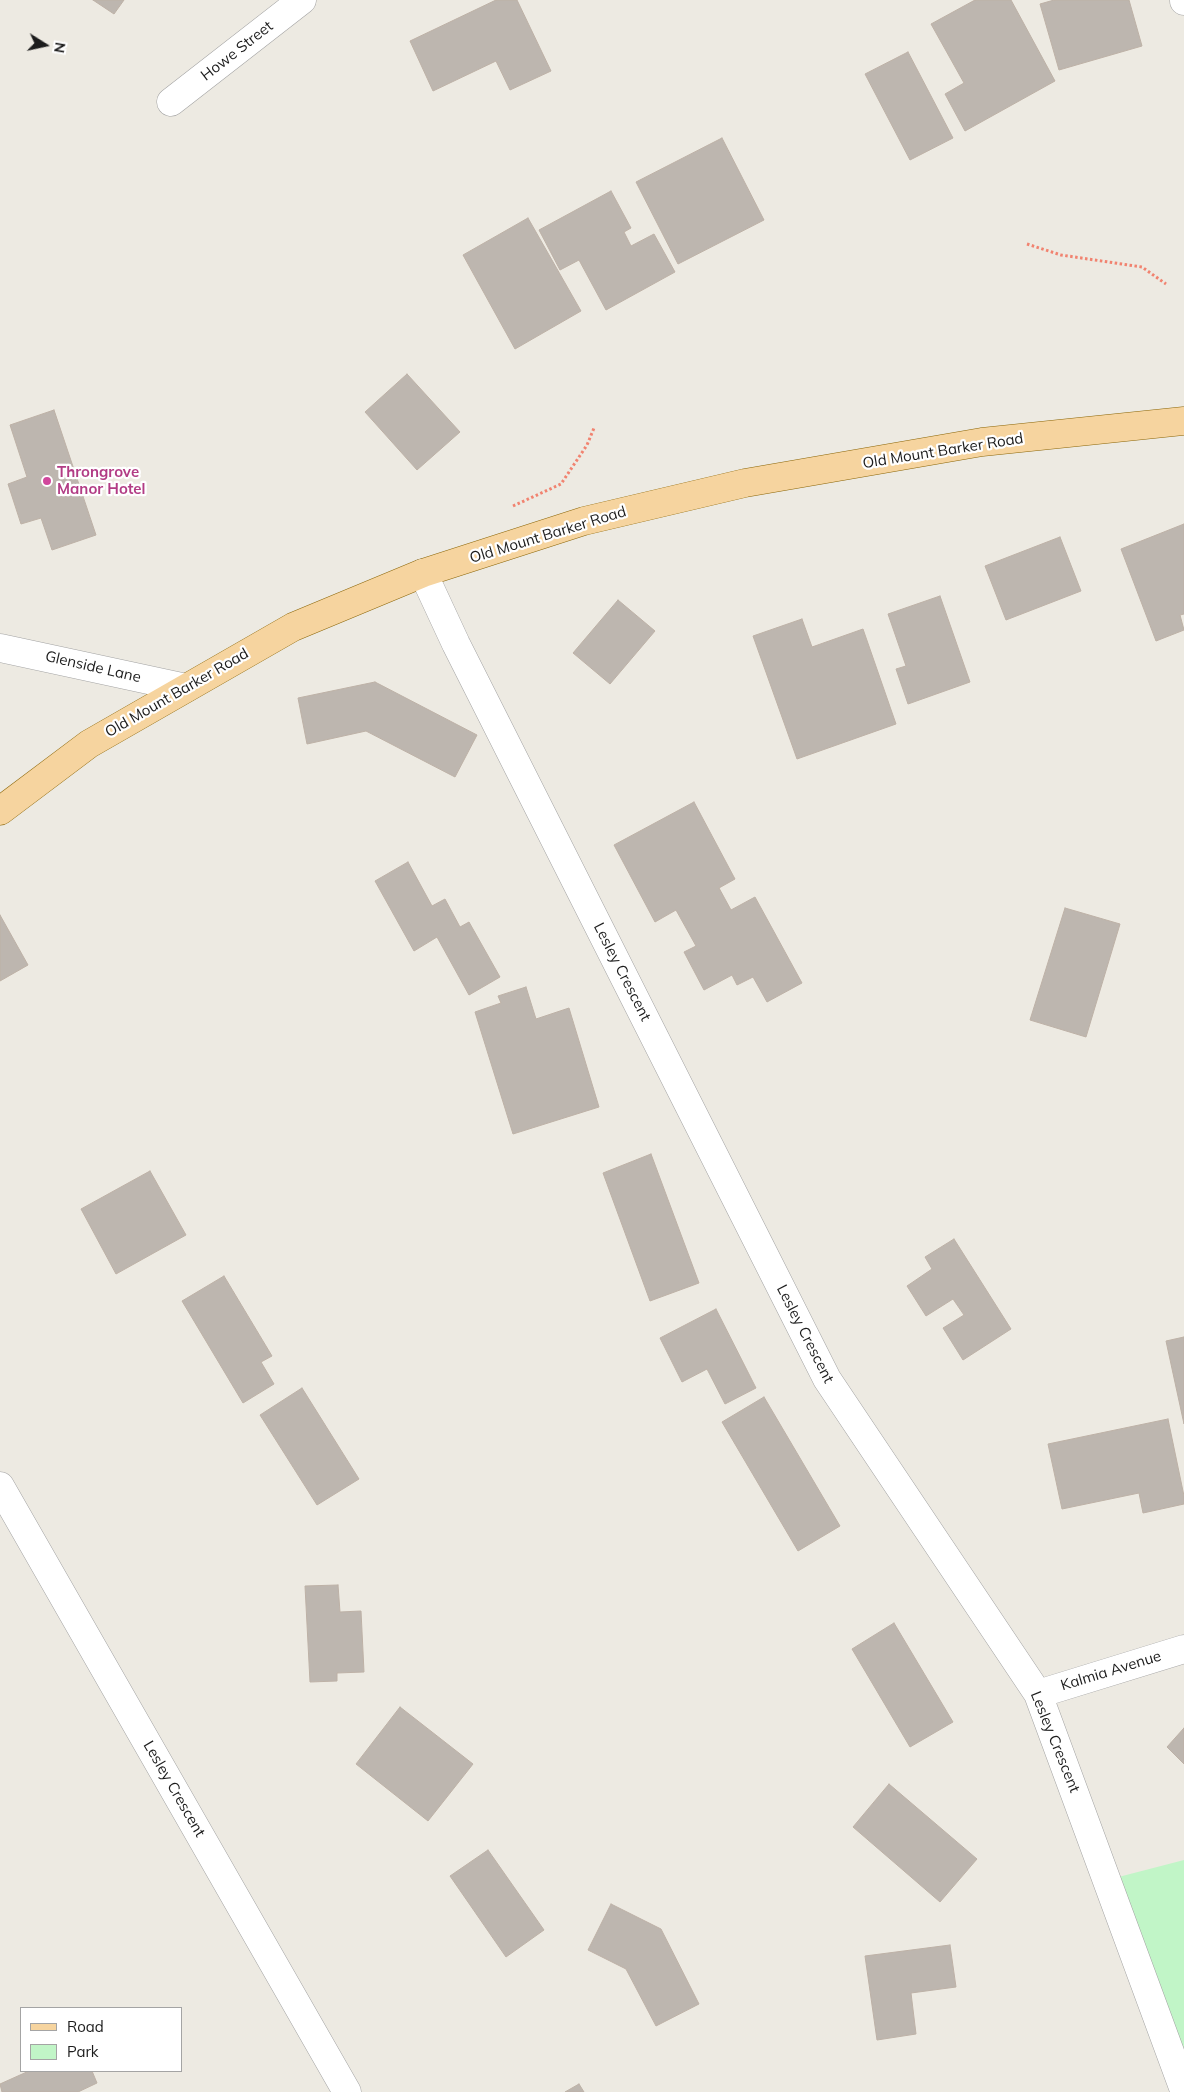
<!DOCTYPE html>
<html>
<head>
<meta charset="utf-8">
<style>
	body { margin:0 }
	#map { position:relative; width:1184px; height:2092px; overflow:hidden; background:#edeae2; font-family:Mulish,sans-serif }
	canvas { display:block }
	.legend { position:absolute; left:20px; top:2007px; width:162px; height:65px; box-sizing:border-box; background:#fff; border:1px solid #a4a4a4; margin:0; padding:6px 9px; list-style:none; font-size:15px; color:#1c1c1c }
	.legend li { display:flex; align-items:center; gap:10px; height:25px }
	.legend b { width:25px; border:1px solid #a4a4a4 }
	.north { position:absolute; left:20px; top:20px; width:50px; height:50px; -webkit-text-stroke:4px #fff; paint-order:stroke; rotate:100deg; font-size:14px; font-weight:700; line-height:20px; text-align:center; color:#1c1c1c }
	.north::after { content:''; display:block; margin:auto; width:18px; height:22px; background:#1c1c1c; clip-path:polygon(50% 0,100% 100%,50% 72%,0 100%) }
</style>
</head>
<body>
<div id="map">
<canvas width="1184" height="2092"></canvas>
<ul class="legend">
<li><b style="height:6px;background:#f6d49f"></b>Road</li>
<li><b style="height:14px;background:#c1f5c7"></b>Park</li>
</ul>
<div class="north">N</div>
</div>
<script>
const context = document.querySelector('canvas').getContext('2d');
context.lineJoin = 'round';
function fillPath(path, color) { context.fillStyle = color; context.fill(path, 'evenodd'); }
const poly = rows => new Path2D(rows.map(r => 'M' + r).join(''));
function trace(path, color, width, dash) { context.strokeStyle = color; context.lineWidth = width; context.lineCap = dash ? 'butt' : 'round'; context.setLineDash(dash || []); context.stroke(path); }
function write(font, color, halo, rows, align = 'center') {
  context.font = font + ' Mulish,sans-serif'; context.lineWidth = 4.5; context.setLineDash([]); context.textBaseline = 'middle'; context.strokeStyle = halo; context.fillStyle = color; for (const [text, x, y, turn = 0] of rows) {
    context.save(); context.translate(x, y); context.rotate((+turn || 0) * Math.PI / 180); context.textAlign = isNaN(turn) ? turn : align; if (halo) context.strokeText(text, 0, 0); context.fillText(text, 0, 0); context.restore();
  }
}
fillPath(poly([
	[1184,1860,1184,2090,1107,1880]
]), '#c1f5c7');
const building = poly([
	[93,0,124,0,114,14,93,0],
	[496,0,517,0,551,71,510,90,496,61,433,91,410,41,496,0],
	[975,0,1011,0,1055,81,965,131,945,94,964,83,931,24,975,0],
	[1054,0,1129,0,1142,46,1059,70,1040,4,1054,0],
	[908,52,953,138,910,160,865,74,908,52],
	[722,138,764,220,678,264,636,182,722,138],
	[611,191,631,228,624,232,631,246,654,234,675,272,606,310,579,260,560,270,539,230,611,191],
	[528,218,581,311,515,349,463,255,528,218],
	[407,374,460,432,417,470,365,412,407,374],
	[54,410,96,535,52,550,41,518,21,524,8,484,27,477,10,425,54,410],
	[1184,524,1184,614,1180,615,1184,630,1156,641,1121,549,1184,524],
	[1060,537,1081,591,1006,620,985,566,1060,537],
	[940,596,970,682,908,704,896,669,906,666,888,614,940,596],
	[618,600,655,631,610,684,573,653,618,600],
	[802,619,812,647,863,629,896,724,797,759,753,636,802,619],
	[375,682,477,735,455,777,366,731,307,744,298,698,375,682],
	[694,802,735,879,719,888,731,910,755,897,802,983,767,1002,753,977,737,985,732,975,704,990,684,952,696,946,676,910,655,922,614,845,694,802],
	[408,862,432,906,445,899,460,927,469,922,500,977,469,995,437,937,414,951,375,881,408,862],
	[1065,908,1120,924,1086,1037,1030,1020,1065,908],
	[0,915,28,965,0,981,0,915],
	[526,987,536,1019,569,1008,599,1107,513,1134,475,1012,501,1003,498,996,526,987],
	[651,1154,699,1283,650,1301,603,1173,651,1154],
	[150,1171,186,1235,116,1274,81,1209,150,1171],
	[954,1239,1011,1329,963,1360,943,1328,964,1315,953,1299,926,1316,907,1286,932,1269,925,1257,954,1239],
	[224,1276,272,1356,261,1362,274,1384,243,1403,182,1301,224,1276],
	[716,1309,756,1388,725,1404,707,1369,682,1382,660,1338,716,1309],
	[1184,1337,1184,1424,1166,1341,1184,1337],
	[302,1388,359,1479,317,1505,260,1415,302,1388],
	[764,1397,840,1526,798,1551,722,1422,764,1397],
	[1168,1419,1184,1496,1184,1504,1143,1513,1139,1493,1062,1509,1048,1444,1168,1419],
	[338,1585,340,1612,361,1611,364,1672,337,1673,337,1681,310,1682,305,1586,338,1585],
	[894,1623,953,1722,910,1747,852,1649,894,1623],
	[400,1707,473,1764,428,1821,356,1764,400,1707],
	[1184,1728,1184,1764,1167,1747,1184,1728],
	[889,1784,977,1859,940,1902,853,1827,889,1784],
	[488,1850,544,1930,506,1957,450,1876,488,1850],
	[611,1904,661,1929,699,2004,656,2026,626,1969,588,1950,611,1904],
	[950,1945,956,1987,911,1993,916,2034,877,2040,865,1956,950,1945],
	[29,2071,92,2071,97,2083,78,2092,2,2092,0,2084,29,2071],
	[579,2084,584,2092,565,2092,579,2084]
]);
fillPath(building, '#bdb6af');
trace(building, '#bdb1a6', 1);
const minor = poly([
	[1184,0,1184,1],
	[171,102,302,0],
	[423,573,456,644,827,1379,1038,1694,1184,2090],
	[0,648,186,688],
	[0,1486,347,2092],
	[1038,1694,1184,1649]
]);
const major = poly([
	[0,811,89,744,293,627,423,573,584,521,745,483,982,442,1184,421]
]);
trace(minor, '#a3a3a3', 29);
trace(major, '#8b6609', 29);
trace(poly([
	[1027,244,1061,255,1142,267,1166,284],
	[513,506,561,484,587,445,594,428]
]), '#f18370', 3, [2.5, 2.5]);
trace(minor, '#fff', 28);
trace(major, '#f6d49f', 28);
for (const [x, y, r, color] of [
	[47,481,5,"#d1479c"]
]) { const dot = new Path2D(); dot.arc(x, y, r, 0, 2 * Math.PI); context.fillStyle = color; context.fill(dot); trace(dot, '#fff', 2); }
write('15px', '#1c1c1c', '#fff', [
	["Howe Street",237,51,-38],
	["Old Mount Barker Road",943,451,-9],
	["Old Mount Barker Road",548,535,-17],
	["Glenside Lane",93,667,13],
	["Old Mount Barker Road",177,693,-30],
	["Lesley Crescent",622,972,63],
	["Lesley Crescent",805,1334,63],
	["Kalmia Avenue",1111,1671,-17],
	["Lesley Crescent",1055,1742,68],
	["Lesley Crescent",174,1789,60]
]);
write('bold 15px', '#b23c85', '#fff', [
	["Throngrove",57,472],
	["Manor Hotel",57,489]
], 'left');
</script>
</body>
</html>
